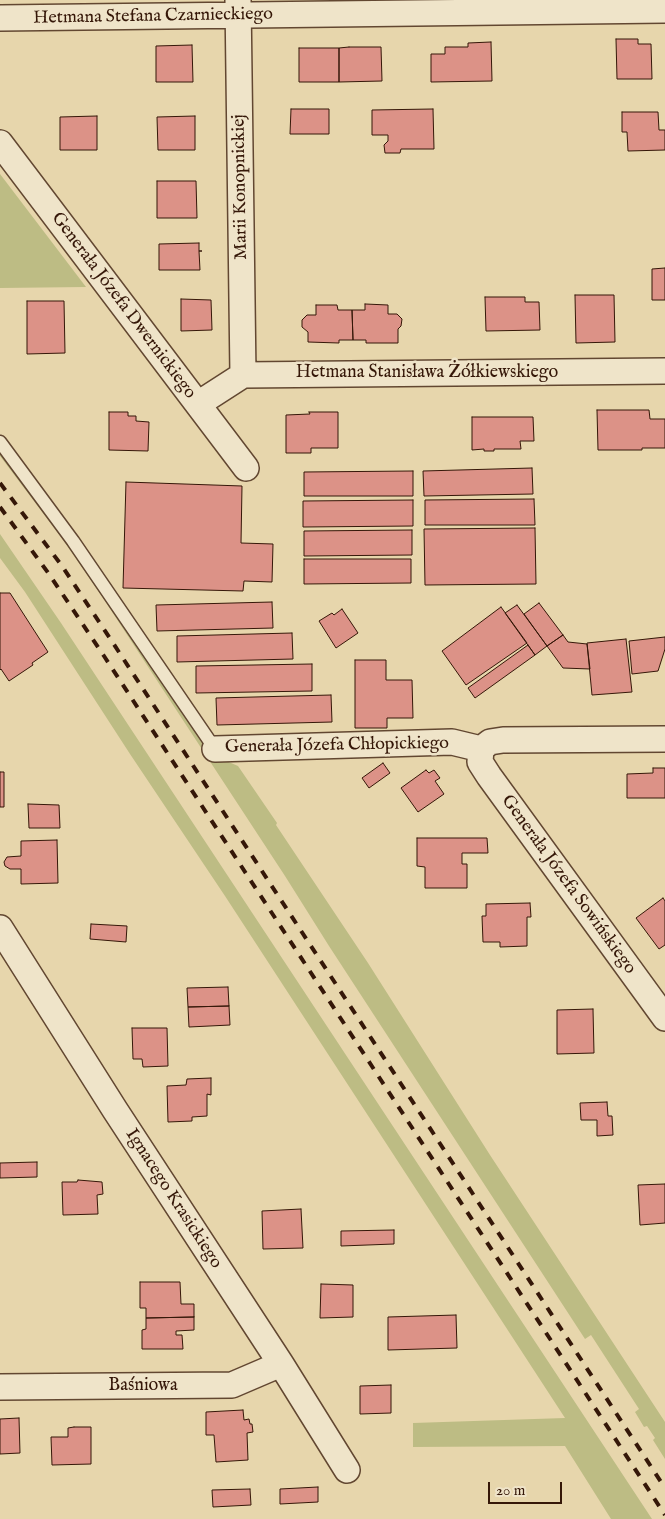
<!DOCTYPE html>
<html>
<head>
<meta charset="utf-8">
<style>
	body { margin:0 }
	#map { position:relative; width:665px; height:1519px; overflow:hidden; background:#e7d6ac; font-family:"IM FELL English",serif }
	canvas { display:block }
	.scale { position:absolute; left:488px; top:1482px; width:74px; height:22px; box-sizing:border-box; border:2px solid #351708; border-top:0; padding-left:6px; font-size:15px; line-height:18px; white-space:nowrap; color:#351708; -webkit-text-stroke:4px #efe4c9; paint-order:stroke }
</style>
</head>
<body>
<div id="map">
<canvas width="665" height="1519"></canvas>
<div class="scale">20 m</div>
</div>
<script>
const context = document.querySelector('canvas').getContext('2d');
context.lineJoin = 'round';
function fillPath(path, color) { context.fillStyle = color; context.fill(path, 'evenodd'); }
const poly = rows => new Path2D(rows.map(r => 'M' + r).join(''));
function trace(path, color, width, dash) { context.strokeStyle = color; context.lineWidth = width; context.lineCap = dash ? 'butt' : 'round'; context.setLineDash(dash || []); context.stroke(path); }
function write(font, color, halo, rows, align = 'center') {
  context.font = font + ' "IM FELL English",serif'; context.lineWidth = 5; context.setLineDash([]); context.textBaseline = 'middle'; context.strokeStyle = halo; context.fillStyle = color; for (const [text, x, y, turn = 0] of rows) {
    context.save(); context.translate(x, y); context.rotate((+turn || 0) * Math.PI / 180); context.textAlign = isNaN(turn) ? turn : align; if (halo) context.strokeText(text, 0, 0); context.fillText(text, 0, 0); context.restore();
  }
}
fillPath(poly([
	[0,174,86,287,0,288],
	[0,450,103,594,210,754,238,766,277,823,276,825,368,963,490,1155,665,1422,665,1459,653,1440,655,1438,647,1426,644,1427,635,1412,639,1409,591,1335,585,1339,329,946,285,876,101,595,61,537,0,456],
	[0,534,61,623,652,1519,611,1519,565,1446,413,1447,413,1423,565,1418,225,896,130,754,25,592,0,558]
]), '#bdbc84');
const building = poly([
	[616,39,638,39,638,44,651,44,652,79,617,79,616,39],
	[491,42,492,81,431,82,431,54,445,54,445,47,468,47,468,43,491,42],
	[192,45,193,82,156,82,156,46,192,45],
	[349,47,381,47,382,81,339,82,339,48,349,47],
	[299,48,339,48,339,82,299,82,299,48],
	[291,109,329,109,329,134,290,134,291,109],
	[433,109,434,149,401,149,400,153,385,153,384,145,388,141,388,135,372,135,372,110,433,109],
	[622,112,658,112,659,130,665,130,665,150,628,151,627,132,622,132,622,112],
	[97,116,97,150,60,150,60,117,97,116],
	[195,116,195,150,158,150,157,117,195,116],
	[157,181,196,181,197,218,157,218,157,181],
	[199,243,199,251,202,251,199,251,200,270,159,270,159,244,199,243],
	[665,268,665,300,652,300,652,269,665,268],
	[575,295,614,295,615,342,576,343,575,295],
	[485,297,525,297,525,302,539,302,540,330,486,331,485,297],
	[181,299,211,300,212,330,181,331,181,299],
	[27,301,64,301,65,353,27,354,27,301],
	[365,304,388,305,388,314,397,314,402,319,401,326,398,329,398,343,366,343,366,340,353,340,352,310,365,310,365,304],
	[316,305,337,305,338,310,352,310,353,340,339,340,339,343,308,342,308,332,302,327,302,320,307,315,316,315,316,305],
	[597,410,649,410,650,419,665,419,665,448,642,448,642,450,598,450,597,410],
	[109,412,128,412,128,416,136,416,136,421,149,422,148,451,109,450,109,412],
	[309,412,338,412,338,448,311,448,311,453,286,453,286,415,310,414,309,412],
	[472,417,533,417,534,441,520,441,521,449,494,449,494,451,484,451,484,449,472,450,472,417],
	[532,468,533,494,424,496,423,471,532,468],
	[413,471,413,496,304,496,304,472,413,471],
	[126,482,242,486,241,543,273,544,272,582,244,581,243,591,123,588,126,482],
	[534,499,535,525,425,525,425,500,534,499],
	[413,500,413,526,303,527,303,501,413,500],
	[535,528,536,584,425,585,424,529,535,528],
	[412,530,412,555,304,556,304,531,412,530],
	[304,559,411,559,411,583,304,584,304,559],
	[0,593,10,593,48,652,32,663,33,665,9,681,1,669,0,670,0,593],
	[272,602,273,628,157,631,156,605,272,602],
	[539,603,563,635,547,646,524,614,539,603],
	[517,605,547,646,535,655,505,613,517,605],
	[501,607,527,643,466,685,442,651,501,607],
	[342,609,358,633,336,648,319,621,332,613,334,615,342,609],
	[292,633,293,659,177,662,177,636,292,633],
	[563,635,568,642,587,644,590,669,563,668,547,646,563,635],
	[665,637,665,649,658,671,632,674,629,641,665,637],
	[626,639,632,692,592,695,587,643,626,639],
	[528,645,535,655,475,698,468,688,528,645],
	[355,660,386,660,386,680,412,680,413,718,387,718,387,728,355,728,355,660],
	[312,664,312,691,196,693,196,666,312,664],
	[331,695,332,722,217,725,216,698,331,695],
	[383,763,390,773,369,788,362,778,383,763],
	[653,768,665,768,665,798,627,798,627,774,653,773,653,768],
	[426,770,429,773,434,770,440,778,435,781,444,794,418,812,401,788,426,770],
	[0,772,4,772,4,807,0,807,0,772],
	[28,804,59,805,60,828,29,828,28,804],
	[417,838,487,838,488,853,462,853,462,864,467,864,467,888,425,888,425,867,417,866,417,838],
	[57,840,58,883,21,884,21,869,10,869,5,866,4,862,7,857,21,856,21,841,57,840],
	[663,898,665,901,665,945,659,949,636,918,663,898],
	[530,903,531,917,527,917,527,946,500,947,500,942,483,942,482,916,486,916,486,904,530,903],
	[91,924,127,926,126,942,90,939,91,924],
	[228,987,229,1006,188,1007,187,988,228,987],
	[229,1006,230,1025,189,1027,188,1007,229,1006],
	[593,1009,594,1053,557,1054,557,1010,593,1009],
	[132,1028,167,1028,168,1066,143,1067,142,1059,133,1059,132,1028],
	[211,1078,211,1095,207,1094,207,1116,192,1117,192,1121,168,1122,167,1086,186,1085,187,1079,211,1078],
	[607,1102,608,1116,612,1116,613,1135,597,1136,597,1120,581,1120,580,1103,607,1102],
	[37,1162,37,1177,0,1178,0,1163,37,1162],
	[78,1180,102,1182,103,1194,97,1195,98,1214,63,1215,62,1182,77,1182,78,1180],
	[665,1184,665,1223,640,1225,638,1185,665,1184],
	[301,1209,303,1248,263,1249,262,1211,301,1209],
	[394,1230,394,1244,341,1246,341,1231,394,1230],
	[140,1282,180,1282,181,1304,194,1304,194,1317,146,1318,146,1308,140,1308,140,1282],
	[321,1284,353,1285,353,1317,320,1318,321,1284],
	[456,1315,457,1348,388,1350,388,1317,456,1315],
	[194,1317,194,1330,176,1331,176,1335,182,1335,183,1349,142,1349,142,1330,146,1329,146,1318,194,1317],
	[391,1385,391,1413,360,1414,360,1386,391,1385],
	[243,1410,244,1420,249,1419,250,1424,252,1424,253,1432,247,1433,248,1460,216,1462,214,1435,206,1435,206,1412,243,1410],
	[19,1418,20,1453,0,1454,0,1419,19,1418],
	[74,1427,91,1427,91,1464,52,1465,51,1437,68,1437,68,1428,74,1427],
	[318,1487,318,1502,280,1504,280,1489,318,1487],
	[250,1489,251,1505,213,1507,212,1490,250,1489]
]);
fillPath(building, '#dc9287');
trace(building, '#351708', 1);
const lane = poly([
	[0,442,73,541,215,749]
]);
const street = poly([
	[238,0,243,375],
	[0,18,665,10],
	[0,143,246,468],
	[198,404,243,375,665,371],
	[215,749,452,742,481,749,490,742,503,740,665,739],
	[481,749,480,762,489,776,665,1018],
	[0,928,115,1110,281,1364,347,1470],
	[0,1387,232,1385,281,1364]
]);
trace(lane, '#624731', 15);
trace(street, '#624731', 28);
trace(lane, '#efe4c9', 12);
trace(street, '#efe4c9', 25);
trace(poly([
	[0,483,62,566,113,643,665,1488],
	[0,507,49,574,104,656,665,1515]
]), '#351708', 4, [9, 9]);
write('18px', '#351708', '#efe4c9', [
	["Hetmana Stefana Czarnieckiego",153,17,-1],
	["Marii Konopnickiej",241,187,-91],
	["Generała Józefa Dwernickiego",123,306,53],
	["Hetmana Stanisława Żółkiewskiego",427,373],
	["Generała Józefa Chłopickiego",337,746,-1],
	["Generała Józefa Sowińskiego",568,885,54],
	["Ignacego Krasickiego",173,1199,57],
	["Baśniowa",143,1386]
]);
</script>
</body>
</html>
